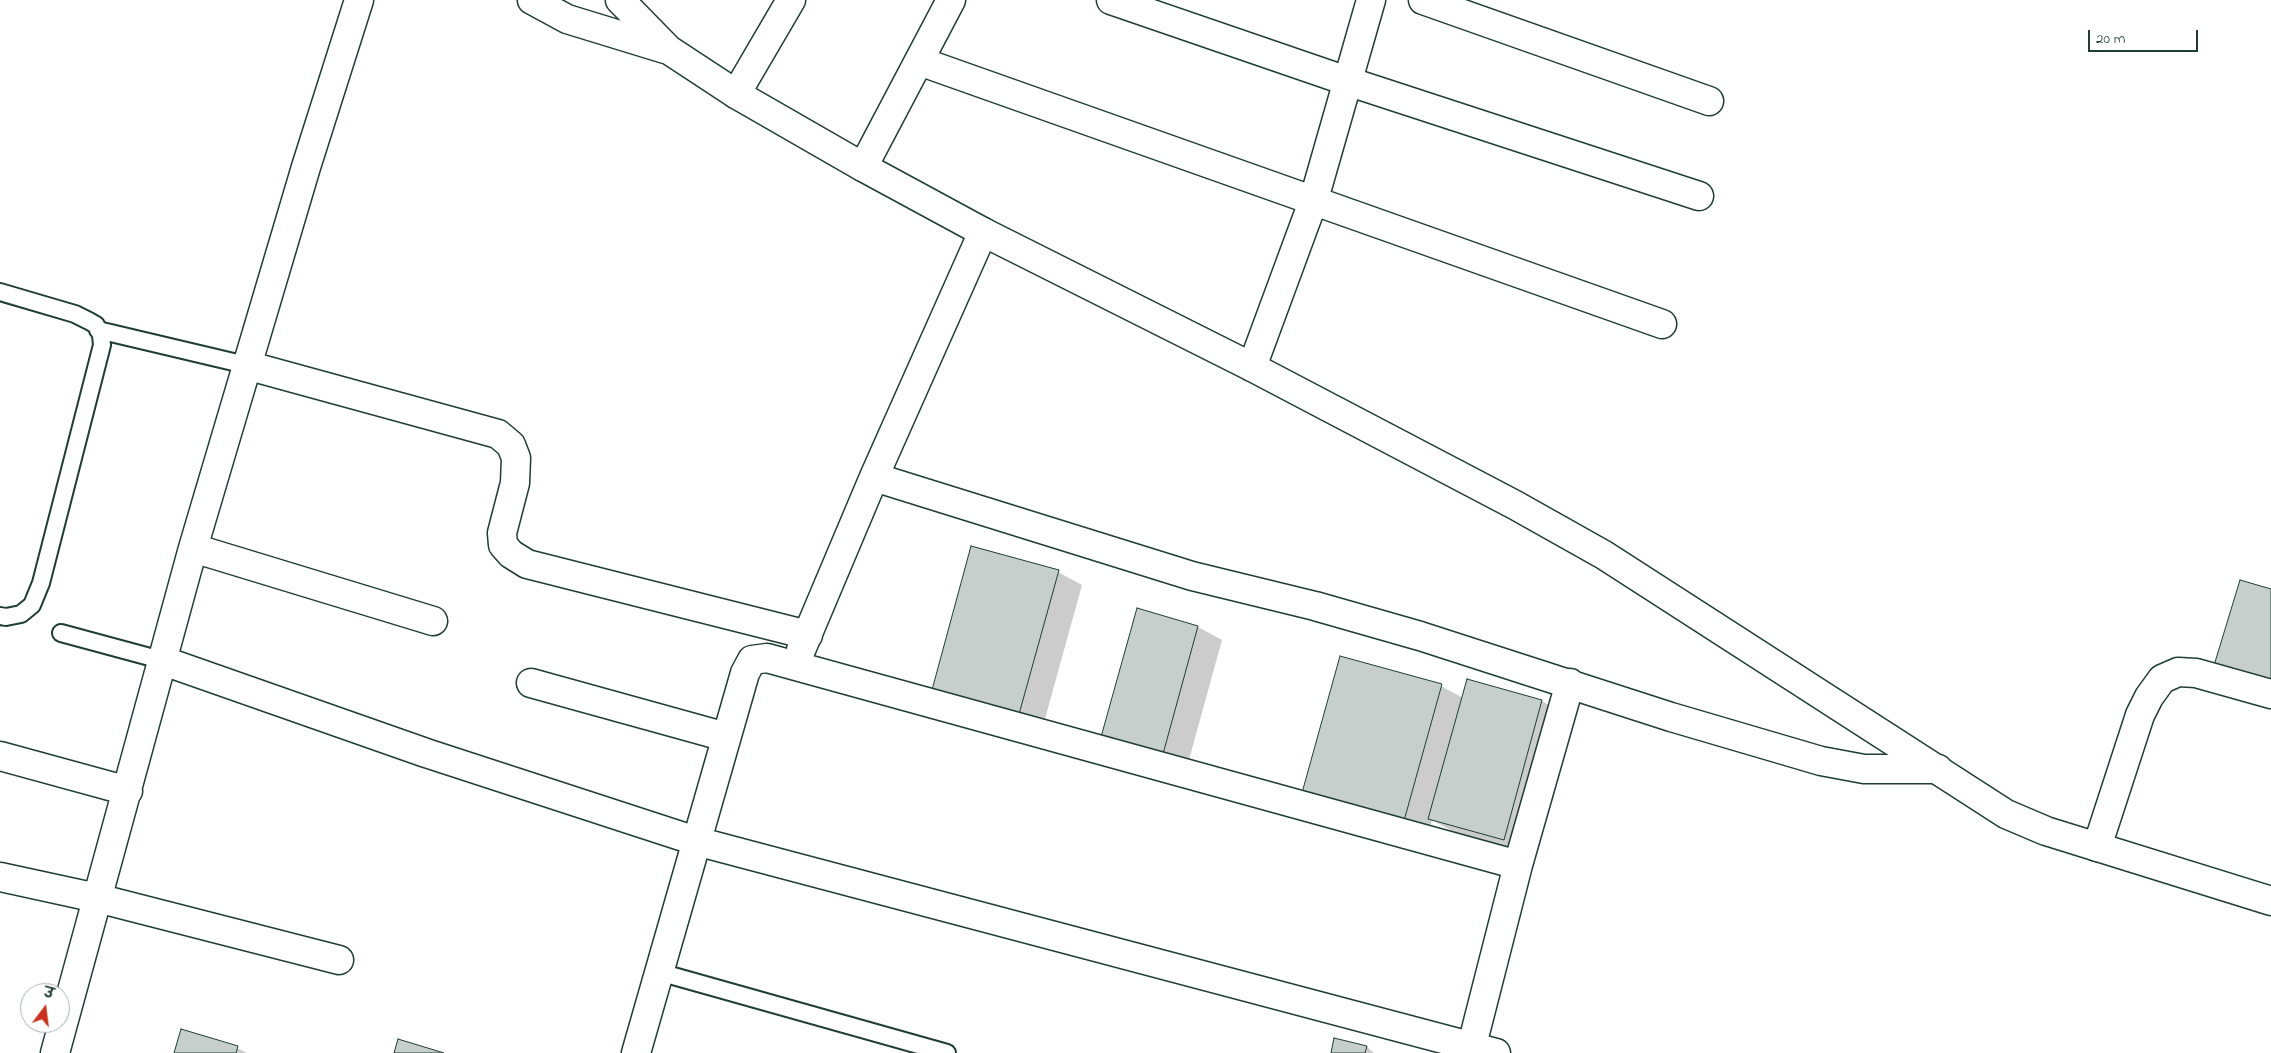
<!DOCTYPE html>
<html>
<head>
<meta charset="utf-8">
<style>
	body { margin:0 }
	#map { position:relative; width:2271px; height:1053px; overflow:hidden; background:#fff; font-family:"Indie Flower","Playpen Sans Deva",sans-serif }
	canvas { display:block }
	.north { position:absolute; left:20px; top:983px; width:50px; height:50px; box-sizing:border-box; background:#fff; border:1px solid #a5b1ae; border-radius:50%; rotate:15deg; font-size:14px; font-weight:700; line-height:20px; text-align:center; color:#1f3d34 }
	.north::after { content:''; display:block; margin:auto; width:18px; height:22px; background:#c8321e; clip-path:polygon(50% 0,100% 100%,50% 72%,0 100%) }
	.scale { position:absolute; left:2088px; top:30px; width:110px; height:22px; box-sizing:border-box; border:2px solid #1f3d34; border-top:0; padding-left:6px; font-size:15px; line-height:18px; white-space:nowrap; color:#1f3d34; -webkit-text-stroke:4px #fff; paint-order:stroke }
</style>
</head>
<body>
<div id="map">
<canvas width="2271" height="1053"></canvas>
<div class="north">उ</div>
<div class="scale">20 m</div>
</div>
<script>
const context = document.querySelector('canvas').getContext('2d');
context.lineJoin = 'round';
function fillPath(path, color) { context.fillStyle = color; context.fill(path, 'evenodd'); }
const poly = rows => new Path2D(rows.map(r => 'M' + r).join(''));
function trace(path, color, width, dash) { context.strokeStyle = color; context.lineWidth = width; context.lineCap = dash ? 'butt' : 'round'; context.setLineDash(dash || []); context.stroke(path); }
fillPath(poly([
	[1058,572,1082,585,1040,737,954,714],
	[1198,627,1222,640,1187,767,1127,750],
	[1468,681,1542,701,1566,715,1528,853,1454,832,1432,820,1426,841,1325,813,1441,686,1463,698],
	[1367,1047,1374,1053,1332,1053],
	[237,1048,247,1053,175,1053]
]), '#0003');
const building = poly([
	[971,546,1059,570,1016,725,929,701,971,546],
	[2240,580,2271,589,2271,690,2212,672,2240,580],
	[1137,608,1198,626,1163,754,1101,737,1137,608],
	[1340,656,1442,684,1402,828,1300,800,1340,656],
	[1467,679,1542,700,1504,840,1428,819,1467,679],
	[181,1029,238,1046,236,1053,174,1053,181,1029],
	[1334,1038,1367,1046,1365,1053,1331,1053,1334,1038],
	[398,1039,444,1053,394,1053,398,1039]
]);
fillPath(building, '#c7cfcc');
trace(building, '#1f3d34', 1);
const lane = poly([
	[0,292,75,314,89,321,96,325,101,335,102,345,41,583,32,605,21,614,6,617,0,616],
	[98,330,246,365],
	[61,633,161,660],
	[659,972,947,1053]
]);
const street = poly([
	[1111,0,1347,81,1699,196],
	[1423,0,1709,101],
	[919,61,1662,324],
	[736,94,791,0],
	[863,167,951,0],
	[246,365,498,434,511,445,516,458,515,483,502,533,503,545,511,554,527,564,808,635],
	[1252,367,1314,199,1371,0],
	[874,477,1192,576,1315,606,1420,636,1671,717,1821,761,1864,769,1938,769],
	[193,548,433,621],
	[801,650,874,477,983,232],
	[161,660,426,753,696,841,1496,1053],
	[531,683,726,737],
	[0,756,128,791],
	[2097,847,2140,715,2149,697,2162,679,2178,672,2196,673,2271,694],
	[0,877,97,898,339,960],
	[55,1053,193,548,306,167,359,0],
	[636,1053,745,673,752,660,767,658,1518,865],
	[1470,1053,1518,865,1570,683]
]);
const secondary = poly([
	[532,0,567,19,665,49],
	[620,0,669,50,736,94,863,167,983,232,1252,367,1515,505,1604,555,2006,814,2046,831,2271,901]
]);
trace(lane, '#1f3d34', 20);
trace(street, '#1f3d34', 31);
trace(secondary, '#1f3d34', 31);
trace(lane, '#fff', 16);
trace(street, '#fff', 28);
trace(secondary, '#fff', 28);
</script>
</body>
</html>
